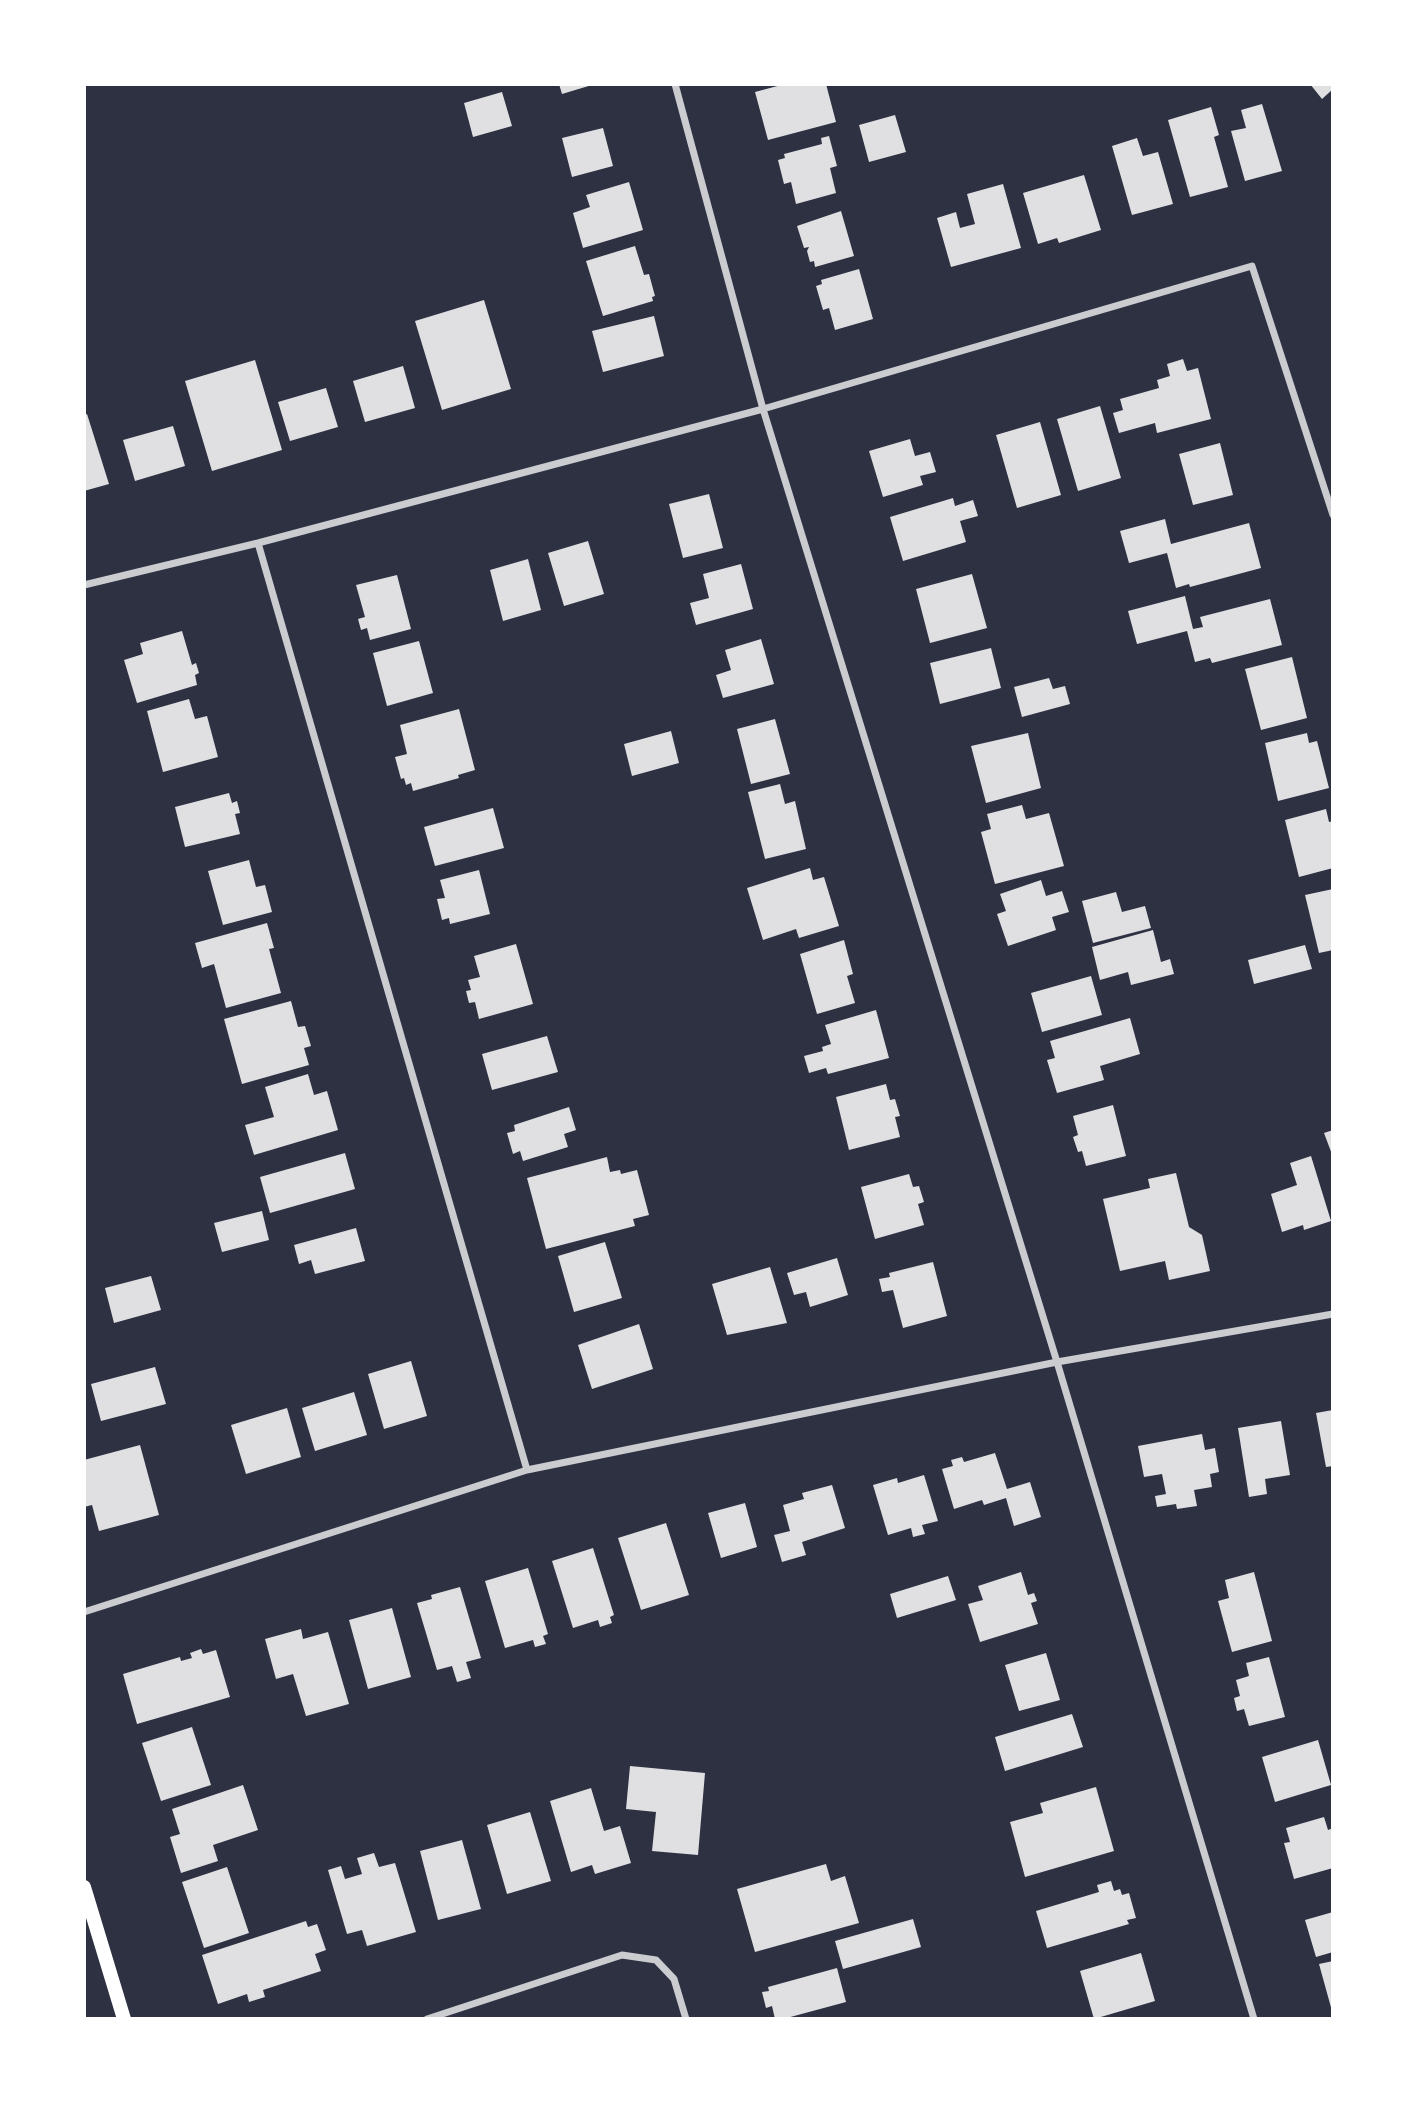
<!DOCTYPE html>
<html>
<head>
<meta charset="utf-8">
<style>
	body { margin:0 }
	#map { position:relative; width:1417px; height:2103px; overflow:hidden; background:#2d3142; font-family:Lato,sans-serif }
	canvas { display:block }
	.frame { position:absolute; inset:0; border:86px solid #fff; pointer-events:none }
</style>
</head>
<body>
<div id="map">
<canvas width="1417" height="2103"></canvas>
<div class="frame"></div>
</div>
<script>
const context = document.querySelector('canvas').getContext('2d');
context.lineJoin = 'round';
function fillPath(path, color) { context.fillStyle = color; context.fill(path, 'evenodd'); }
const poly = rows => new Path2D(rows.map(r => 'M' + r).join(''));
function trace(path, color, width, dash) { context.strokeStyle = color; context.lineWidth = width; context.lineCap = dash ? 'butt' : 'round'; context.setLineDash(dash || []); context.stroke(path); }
fillPath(poly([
	[559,84,592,84,592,85,562,94],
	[785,84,826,84,836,122,768,140,755,92],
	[1310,84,1333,84,1333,89,1322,99],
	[502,92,512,126,473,137,464,103],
	[1262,104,1282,171,1245,181,1231,131,1246,128,1241,110],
	[1211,107,1219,135,1214,137,1228,187,1190,197,1168,120],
	[895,115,906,152,869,162,859,125],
	[603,128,613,166,572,177,562,138],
	[829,136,837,166,830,168,836,193,796,204,791,182,784,184,778,160,785,158,784,154,822,144,821,138],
	[1137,138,1143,156,1158,152,1173,204,1132,215,1112,146],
	[1084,175,1101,230,1059,243,1057,238,1038,244,1023,193],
	[629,182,643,230,583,248,573,213,590,207,586,195],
	[1003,184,1021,248,951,267,937,218,956,212,960,228,975,224,967,194],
	[841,211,854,256,815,267,814,261,810,262,807,251,809,247,804,248,797,226],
	[635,246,644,275,649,274,655,296,652,297,653,301,603,316,586,261],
	[859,269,873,319,835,330,829,308,823,310,816,286,822,284,821,280],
	[484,300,511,389,442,410,415,321],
	[654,316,664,356,603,372,592,331],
	[1183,359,1187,371,1198,368,1211,419,1157,433,1155,423,1119,433,1113,413,1123,410,1120,399,1159,388,1157,380,1170,376,1167,364],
	[255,360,282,450,212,471,185,381],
	[403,366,415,408,365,422,353,381],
	[326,388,338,427,290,441,278,402],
	[1100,406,1121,478,1078,491,1057,419],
	[87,414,109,484,84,491,84,415],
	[1040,422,1061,495,1017,508,996,435],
	[173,426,185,466,135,481,123,440],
	[910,439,915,456,930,452,936,472,920,476,923,485,883,497,869,451],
	[1220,443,1233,495,1193,505,1179,454],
	[709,494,723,548,683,558,669,504],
	[953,498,955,506,973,500,978,516,960,521,966,542,903,561,890,517],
	[1165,519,1171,544,1249,523,1261,568,1190,587,1189,584,1176,588,1167,553,1129,563,1120,531],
	[588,541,604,594,564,606,548,553],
	[528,559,541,610,503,621,490,570],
	[741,564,753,609,696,625,690,603,709,598,703,574],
	[972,574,987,628,930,643,916,589],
	[397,575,411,629,370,640,367,628,361,630,358,619,365,617,356,585],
	[1185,596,1193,629,1203,627,1200,617,1270,599,1282,645,1212,663,1210,658,1195,662,1187,631,1137,644,1128,611],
	[182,631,192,665,196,663,199,673,195,675,197,685,137,703,124,660,143,654,140,643],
	[761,639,774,684,723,698,716,675,731,670,725,650],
	[419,641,433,693,387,706,373,653],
	[991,648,1001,688,940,704,930,663],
	[1292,657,1307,718,1261,730,1245,669],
	[1049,678,1053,689,1065,686,1070,704,1022,717,1014,687],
	[189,699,195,719,207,716,218,757,163,772,147,711],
	[459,709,475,770,458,775,459,778,413,791,411,783,406,785,404,778,401,779,395,757,407,754,400,725],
	[775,719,790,774,751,784,737,729],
	[671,731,679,763,632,776,624,744],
	[1028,733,1041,788,986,803,971,746],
	[1307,733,1309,743,1317,741,1329,788,1278,801,1265,743],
	[780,784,785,804,795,801,806,849,765,859,748,792],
	[229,793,232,803,237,801,240,813,235,814,240,834,185,847,175,807],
	[1022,805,1026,819,1049,813,1064,866,995,884,981,832,991,829,987,814],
	[493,808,504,848,435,866,424,827],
	[1326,809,1329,822,1333,821,1333,868,1299,877,1285,820],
	[249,860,256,887,265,885,272,912,223,925,208,871],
	[810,868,813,880,824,877,839,926,799,938,796,929,763,940,747,888],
	[479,870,490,914,450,924,449,918,442,920,437,899,445,898,440,880],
	[1041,880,1046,896,1062,891,1069,912,1052,917,1056,930,1008,946,997,914,1006,911,1000,894],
	[1333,889,1333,950,1319,953,1305,895],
	[1116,892,1122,912,1145,906,1151,928,1093,943,1082,901],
	[267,923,274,948,269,949,281,993,226,1008,214,964,202,968,195,943],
	[1153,930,1161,962,1170,959,1174,974,1131,985,1128,972,1100,980,1092,947],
	[844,940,853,974,847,976,855,1003,817,1014,800,954],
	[516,944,533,1004,479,1019,475,1002,469,1003,466,991,471,990,468,980,480,977,474,956],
	[1305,945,1312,969,1254,984,1248,960],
	[1091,976,1102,1015,1042,1032,1031,993],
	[291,1001,298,1027,305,1026,311,1046,304,1048,309,1065,242,1084,224,1019],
	[876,1010,889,1058,828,1074,826,1068,809,1073,804,1056,823,1051,822,1047,831,1044,825,1025],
	[1130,1018,1140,1054,1100,1066,1104,1080,1057,1093,1047,1060,1055,1058,1050,1041],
	[547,1036,558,1072,492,1090,482,1054],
	[308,1074,314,1095,327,1091,338,1130,254,1155,245,1125,274,1117,265,1087],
	[886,1084,890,1100,895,1099,900,1116,895,1117,900,1137,849,1150,836,1097],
	[1113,1105,1126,1156,1086,1166,1082,1151,1078,1152,1073,1137,1078,1135,1073,1116],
	[569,1107,576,1130,564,1134,568,1147,523,1161,520,1151,513,1154,507,1133,515,1131,514,1125],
	[1333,1130,1333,1157,1324,1133],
	[345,1153,355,1189,270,1213,260,1177],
	[1311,1156,1331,1221,1304,1230,1303,1225,1282,1232,1271,1194,1297,1185,1290,1163],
	[607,1157,610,1172,620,1170,621,1174,637,1170,649,1215,633,1219,635,1226,546,1249,527,1178],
	[1176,1173,1189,1227,1202,1235,1210,1271,1169,1280,1165,1261,1120,1271,1103,1199,1150,1188,1148,1179],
	[909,1174,913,1187,919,1186,924,1202,918,1204,924,1225,875,1239,861,1187],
	[262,1211,269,1240,222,1252,214,1223],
	[356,1228,365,1261,315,1274,311,1260,299,1264,294,1245],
	[605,1242,622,1298,574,1312,558,1256],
	[837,1258,848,1295,810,1307,806,1292,794,1295,787,1273],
	[933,1262,947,1316,903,1328,893,1290,882,1292,879,1279,890,1277,889,1273],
	[770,1267,787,1323,727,1335,712,1284],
	[151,1276,161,1310,114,1323,105,1288],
	[639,1324,653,1369,592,1389,578,1345],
	[411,1361,427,1416,384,1429,368,1374],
	[155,1367,166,1404,101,1421,91,1384],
	[354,1392,367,1435,315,1451,302,1408],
	[287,1408,301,1457,246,1474,231,1425],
	[1333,1410,1333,1466,1326,1467,1316,1413],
	[1281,1421,1290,1475,1265,1479,1267,1494,1249,1497,1238,1428],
	[1202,1434,1205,1450,1215,1448,1219,1472,1210,1474,1212,1487,1194,1490,1197,1506,1177,1509,1176,1504,1157,1507,1155,1496,1166,1494,1162,1474,1144,1477,1138,1446],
	[140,1445,159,1515,99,1531,92,1505,84,1507,84,1460],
	[995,1453,1007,1489,1030,1482,1041,1517,1014,1526,1006,1498,984,1505,982,1500,954,1509,942,1469,953,1466,951,1460,962,1457,964,1462],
	[924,1475,938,1521,922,1525,925,1534,913,1537,911,1528,888,1535,873,1485,897,1478,898,1483],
	[832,1485,845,1528,802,1542,806,1555,782,1562,774,1535,790,1531,783,1505,804,1499,802,1493],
	[745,1503,757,1547,721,1558,708,1513],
	[666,1523,689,1595,641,1610,618,1538],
	[593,1548,614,1615,610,1617,612,1623,600,1627,598,1620,573,1628,552,1561],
	[528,1568,548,1634,543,1636,546,1644,535,1647,533,1640,505,1648,485,1581],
	[1021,1572,1028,1595,1034,1593,1037,1601,1031,1603,1038,1624,980,1642,968,1604,983,1600,978,1586],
	[1254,1572,1272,1641,1232,1652,1218,1601,1229,1598,1225,1580],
	[948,1576,956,1600,897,1618,890,1594],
	[460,1587,481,1658,466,1662,471,1678,457,1682,452,1666,437,1670,417,1603,432,1599,431,1595],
	[392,1608,411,1677,368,1689,349,1620],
	[301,1629,303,1639,328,1632,349,1704,306,1716,293,1674,276,1679,265,1639],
	[201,1649,203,1654,216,1650,230,1697,137,1724,123,1674,180,1657,181,1661,192,1658,190,1653],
	[1046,1653,1060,1700,1019,1711,1005,1665],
	[1269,1657,1285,1717,1249,1726,1244,1709,1237,1711,1234,1698,1240,1696,1236,1680,1249,1676,1246,1663],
	[1072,1714,1083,1747,1005,1771,995,1737],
	[192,1727,211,1785,161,1801,142,1743],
	[1318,1740,1331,1785,1275,1802,1262,1757],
	[630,1766,705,1773,698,1855,652,1851,656,1812,626,1809],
	[243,1785,258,1830,213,1845,218,1861,181,1873,170,1837,180,1834,172,1809],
	[1096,1787,1114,1851,1025,1877,1010,1822,1043,1813,1040,1803],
	[591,1788,604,1831,620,1826,631,1863,595,1874,592,1865,571,1872,550,1801],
	[530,1812,551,1881,507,1894,487,1825],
	[1324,1817,1328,1830,1333,1828,1333,1868,1294,1879,1284,1843,1290,1842,1286,1828],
	[462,1840,481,1909,438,1920,420,1851],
	[374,1853,379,1867,395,1863,416,1932,367,1946,362,1930,347,1934,328,1870,341,1866,345,1879,362,1874,357,1858],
	[826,1864,831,1881,845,1876,859,1923,755,1952,737,1889],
	[227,1867,249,1933,204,1948,182,1882],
	[1111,1881,1114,1891,1120,1889,1122,1895,1129,1893,1136,1918,1127,1920,1129,1924,1047,1948,1036,1911,1099,1892,1097,1885],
	[1333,1912,1333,1952,1316,1957,1305,1920],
	[913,1919,921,1947,843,1969,835,1941],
	[306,1921,308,1927,317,1924,326,1950,315,1954,321,1971,263,1990,265,1997,249,2002,247,1994,218,2004,202,1955],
	[1141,1953,1155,2001,1094,2019,1080,1971],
	[1333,1961,1333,2010,1332,2011,1319,1964],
	[837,1968,846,2002,783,2019,775,2019,772,2006,766,2008,762,1992,769,1991,768,1987]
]), '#e0e0e3');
trace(poly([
	[675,84,763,409,1057,1362,1254,2019],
	[258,543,527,1470],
	[84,585,258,543,763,409,1252,266,1333,515],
	[84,1612,527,1470,1057,1362,1333,1314],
	[427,2019,622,1955,656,1960,674,1979,686,2019]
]), '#caccd0', 7);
trace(poly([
	[84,1887,124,2019]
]), '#fff', 14);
</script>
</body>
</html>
